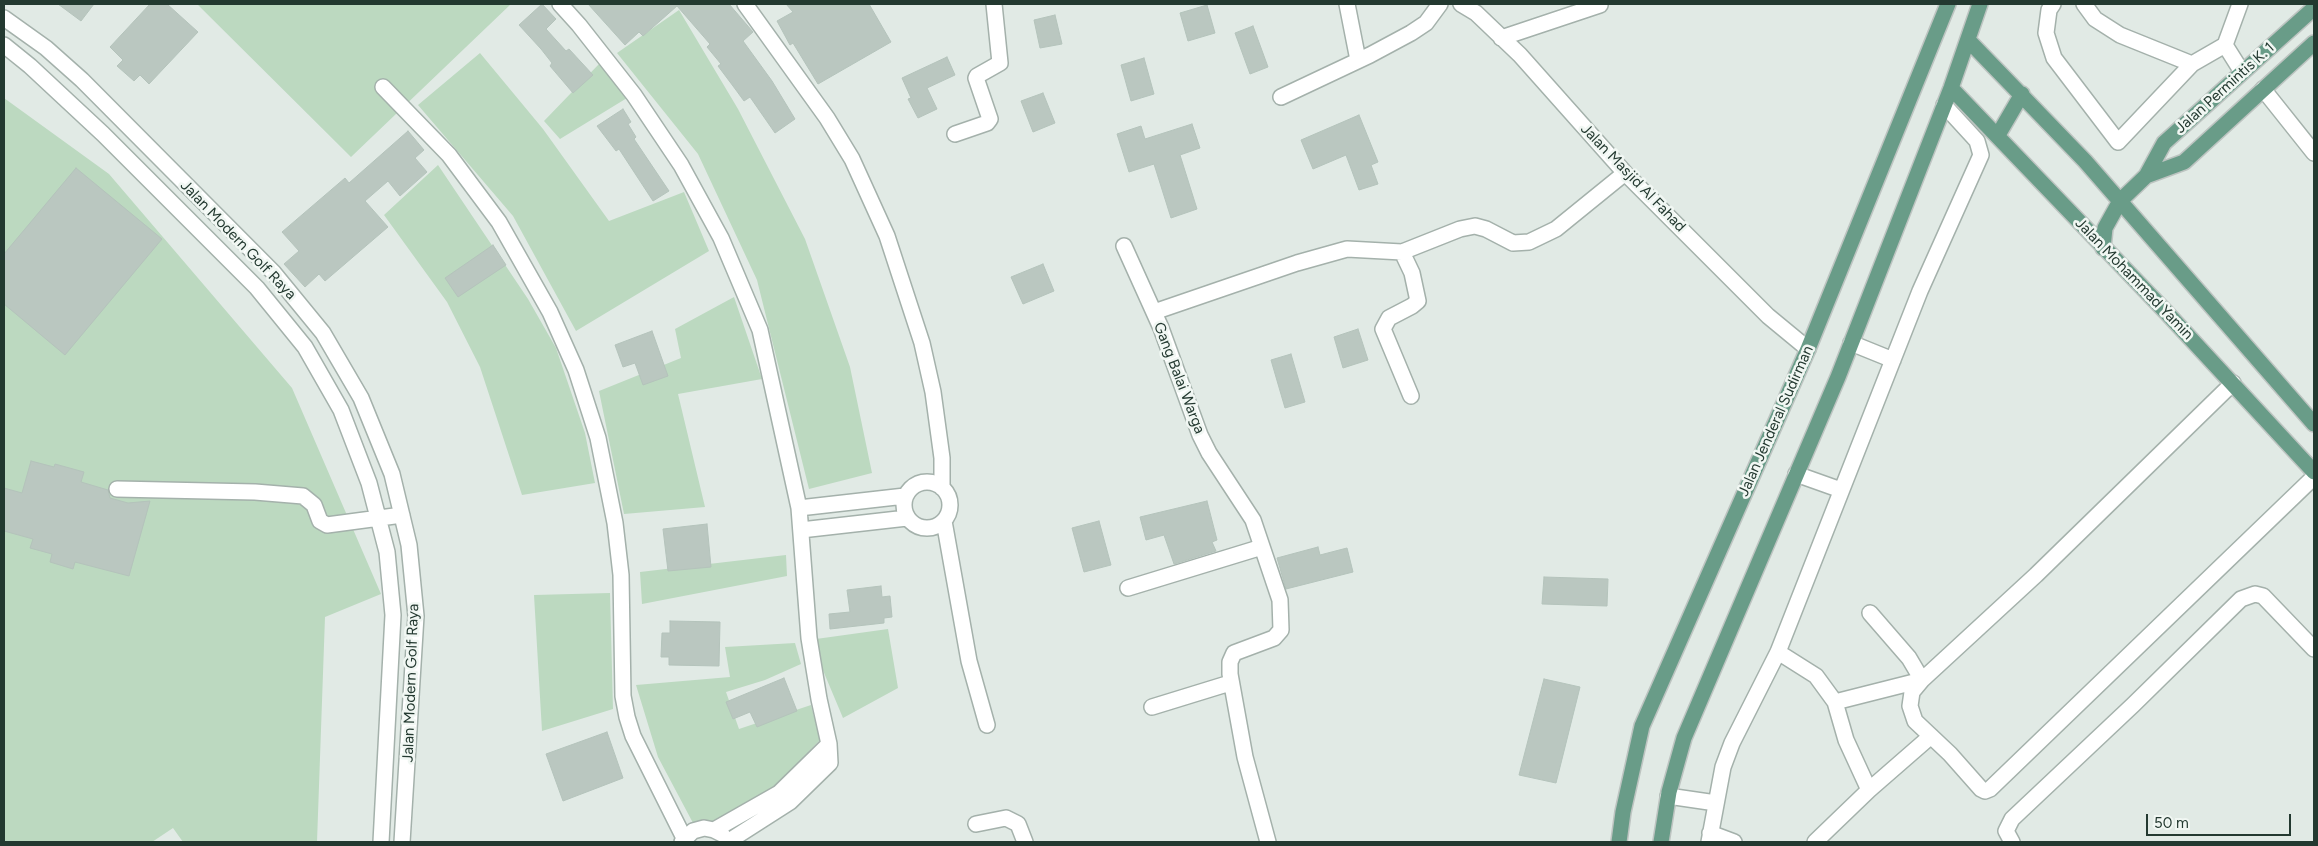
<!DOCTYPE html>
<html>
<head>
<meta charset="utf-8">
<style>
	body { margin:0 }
	#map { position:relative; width:2318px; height:846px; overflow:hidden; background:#e1eae5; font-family:Figtree,sans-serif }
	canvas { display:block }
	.frame { position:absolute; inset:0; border:5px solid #233930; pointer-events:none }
	.scale { position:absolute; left:2146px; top:814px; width:145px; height:22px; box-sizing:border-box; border:2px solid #233930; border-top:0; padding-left:6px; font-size:15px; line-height:18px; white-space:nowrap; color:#233930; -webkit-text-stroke:4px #f1f7f3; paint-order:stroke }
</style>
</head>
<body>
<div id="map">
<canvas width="2318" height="846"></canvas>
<div class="frame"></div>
<div class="scale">50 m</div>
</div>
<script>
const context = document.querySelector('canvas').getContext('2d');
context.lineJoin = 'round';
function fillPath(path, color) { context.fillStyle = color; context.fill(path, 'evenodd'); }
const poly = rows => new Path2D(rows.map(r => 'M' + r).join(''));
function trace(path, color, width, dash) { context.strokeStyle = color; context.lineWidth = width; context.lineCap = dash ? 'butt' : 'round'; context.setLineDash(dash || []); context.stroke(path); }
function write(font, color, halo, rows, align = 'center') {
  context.font = font + ' Figtree,sans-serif'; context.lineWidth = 5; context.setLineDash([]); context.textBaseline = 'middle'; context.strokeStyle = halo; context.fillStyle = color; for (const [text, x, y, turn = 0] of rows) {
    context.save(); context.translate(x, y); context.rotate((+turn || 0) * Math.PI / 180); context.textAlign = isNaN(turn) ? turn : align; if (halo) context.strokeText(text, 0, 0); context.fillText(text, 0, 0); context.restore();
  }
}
fillPath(poly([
	[197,4,511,4,351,157],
	[679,10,738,109,805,239,850,367,872,473,809,489,757,280,698,154,617,53],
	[480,53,543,129,609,221,684,192,709,251,576,331,513,216,418,105],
	[599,64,627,98,560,139,544,121],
	[4,98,109,174,292,388,381,594,325,617,317,842,183,842,173,828,152,842,4,842],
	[438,165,528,299,556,348,585,433,595,483,522,495,480,367,447,302,384,215],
	[734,297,762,379,678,394,705,507,624,514,599,391,681,358,675,329],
	[786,555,787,576,642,604,640,572],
	[610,593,613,709,542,731,534,595],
	[888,629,898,688,843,718,822,668,816,639],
	[795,643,801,664,765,680,726,692,739,729,811,705,820,740,772,789,717,823,693,823,658,757,636,685,730,677,725,647]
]), '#bcd9c0');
const building = poly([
	[58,4,94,4,81,21,58,4],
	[150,4,167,4,198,32,149,84,140,75,134,81,117,66,123,60,110,47,150,4],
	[542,4,556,19,546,29,566,51,569,49,593,75,573,93,550,66,552,63,541,49,519,25,542,4],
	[588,4,729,4,753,32,743,41,772,81,795,119,775,133,750,97,744,101,733,86,718,66,721,64,707,47,710,44,677,6,643,36,639,32,625,45,588,4],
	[786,4,869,4,891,42,818,84,793,43,790,45,777,21,793,12,786,4],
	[1207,5,1215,33,1188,41,1180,13,1207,5],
	[1055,15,1062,44,1040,48,1034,20,1055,15],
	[1253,26,1268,67,1250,74,1235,33,1253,26],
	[947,57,955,75,927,88,937,109,918,118,908,99,911,98,902,78,947,57],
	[1144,58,1154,94,1131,101,1121,65,1144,58],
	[1043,93,1055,123,1033,132,1021,101,1043,93],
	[623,109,631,122,628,124,636,137,634,139,669,191,653,201,619,149,616,151,597,126,623,109],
	[1359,115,1378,162,1371,165,1378,184,1359,190,1346,155,1313,169,1301,140,1359,115],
	[1192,124,1200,148,1180,155,1197,209,1171,218,1154,164,1129,172,1117,134,1141,126,1145,139,1192,124],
	[408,131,424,150,415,158,427,172,400,196,388,181,365,201,388,227,325,281,319,274,305,287,284,264,299,251,282,232,345,178,349,183,408,131],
	[76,168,162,239,65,355,4,304,4,254,76,168],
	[493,245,506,265,458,297,445,278,493,245],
	[1043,264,1054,291,1023,304,1011,277,1043,264],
	[1358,329,1368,360,1343,368,1334,337,1358,329],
	[652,331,668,376,643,385,635,363,623,367,615,345,652,331],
	[1291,354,1305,402,1285,408,1271,360,1291,354],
	[31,461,54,467,55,464,84,472,81,482,108,490,110,498,128,503,150,501,129,576,75,562,73,569,50,562,52,554,30,548,33,539,4,531,4,488,22,493,31,461],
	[1207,501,1217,540,1212,542,1216,551,1174,564,1164,535,1146,540,1140,517,1207,501],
	[1099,521,1111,565,1084,572,1072,528,1099,521],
	[707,524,711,567,668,571,663,529,707,524],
	[1318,547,1320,555,1347,548,1353,572,1286,589,1277,558,1318,547],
	[1544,577,1608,579,1607,606,1542,604,1544,577],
	[881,586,882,597,890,596,892,617,884,618,884,623,830,629,829,614,850,612,847,590,881,586],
	[670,621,720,622,719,666,669,665,669,657,661,657,662,633,670,633,670,621],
	[784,678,797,711,757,727,750,712,733,719,726,702,784,678],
	[1544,679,1580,687,1556,783,1519,775,1544,679],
	[607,732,623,778,563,801,546,754,607,732]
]);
fillPath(building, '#bac7c0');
trace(building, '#b4c3bb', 1);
const minor = poly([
	[560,4,579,25,634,95,681,165,721,238,760,330,799,508,809,638,819,699,829,744,830,763,790,802,729,841],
	[745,4,827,118,852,159,887,236,922,343,933,392,942,458,942,488],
	[1347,4,1358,60],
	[1461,4,1476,13,1520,55,1625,173,1768,316,1808,349],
	[2053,4,2049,10,2046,33,2054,58,2118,142,2192,64,2225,45],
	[2084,4,2095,19,2120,35,2192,64],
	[2240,4,2225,45,2242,72],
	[4,18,46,48,82,80,273,272,323,333,361,398,392,474,409,545,416,616,402,842],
	[1501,38,1600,5],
	[4,45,30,66,103,134,257,288,305,347,341,410,369,483,387,552,393,615,381,842],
	[383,87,449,155,499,222,550,312,576,370,598,438,615,523,621,575,623,696,627,717,633,736,684,838],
	[2263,89,2314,153],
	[1281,97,1370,55,1411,33,1426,23,1440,4],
	[955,134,987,123,990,119,976,78,977,76,1000,63,994,4],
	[1124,246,1161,328,1200,435,1209,453,1253,520,1280,600,1281,630,1274,638,1234,653,1230,662,1230,674,1245,757,1268,842],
	[1402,252,1412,273,1418,301,1412,306,1389,318,1383,329,1411,396],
	[1154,312,1297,263,1347,249,1402,252,1460,229,1475,226,1486,229,1513,243,1529,242,1556,229,1625,173],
	[1851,343,1893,360],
	[1796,474,1841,490],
	'904 505a23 23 0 1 1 46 0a23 23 0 1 1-46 0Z',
	[117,489,255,492,303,496,314,505,320,521,327,525,402,515],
	[799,508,905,496],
	[944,521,969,661,987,725],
	[801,530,907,518],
	[1128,588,1262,547],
	[1870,613,1909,658,1922,680,2036,575,2233,383],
	[1778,652,1816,676,1835,702,1846,740,1869,790],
	[1922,680,1912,692,1910,706,1915,721,1950,754,1981,789,1985,791,1990,789,2314,477],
	[1835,702,1922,680],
	[1152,707,1230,683],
	[1668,796,1716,803],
	[976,824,1006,818,1018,824,1025,842],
	[714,830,779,793,829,744],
	[1710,833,1734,842],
	[682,842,693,831,704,828,714,830,722,834],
	[1709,842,1723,767,1732,743,1778,652,1920,291,1981,155,1977,141,1944,105],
	[1815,842,1869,790,1931,736],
	[2012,842,2006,831,2012,819,2133,705,2241,599,2255,594,2263,596,2314,649]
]);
const major = poly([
	[1968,40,2085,161,2314,424],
	[1951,88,2166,312,2314,472],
	[1998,135,2022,94],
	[2146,176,2184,162,2314,43],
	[2103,248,2105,228,2120,201,2146,176,2164,143,2314,8],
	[1619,842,1623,812,1642,726,1808,349,1948,4],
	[1661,842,1669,792,1684,738,1838,377,1951,88,1980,4]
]);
trace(minor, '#a4b1ab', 18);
trace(major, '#bdc4c1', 18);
trace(minor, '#fff', 15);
trace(major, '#699c88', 15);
write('15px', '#233930', '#f1f7f3', [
	["Jalan Permintis K. 1",2225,88,-42],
	["Jalan Masjid Al Fahad",1633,178,46],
	["Jalan Modern Golf Raya",238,240,46],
	["Jalan Mohammad Yamin",2134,279,46],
	["Gang Balai Warga",1179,378,69],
	["Jalan Jenderal Sudirman",1776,421,-66],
	["Jalan Modern Golf Raya",411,683,-88]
]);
</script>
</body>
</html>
